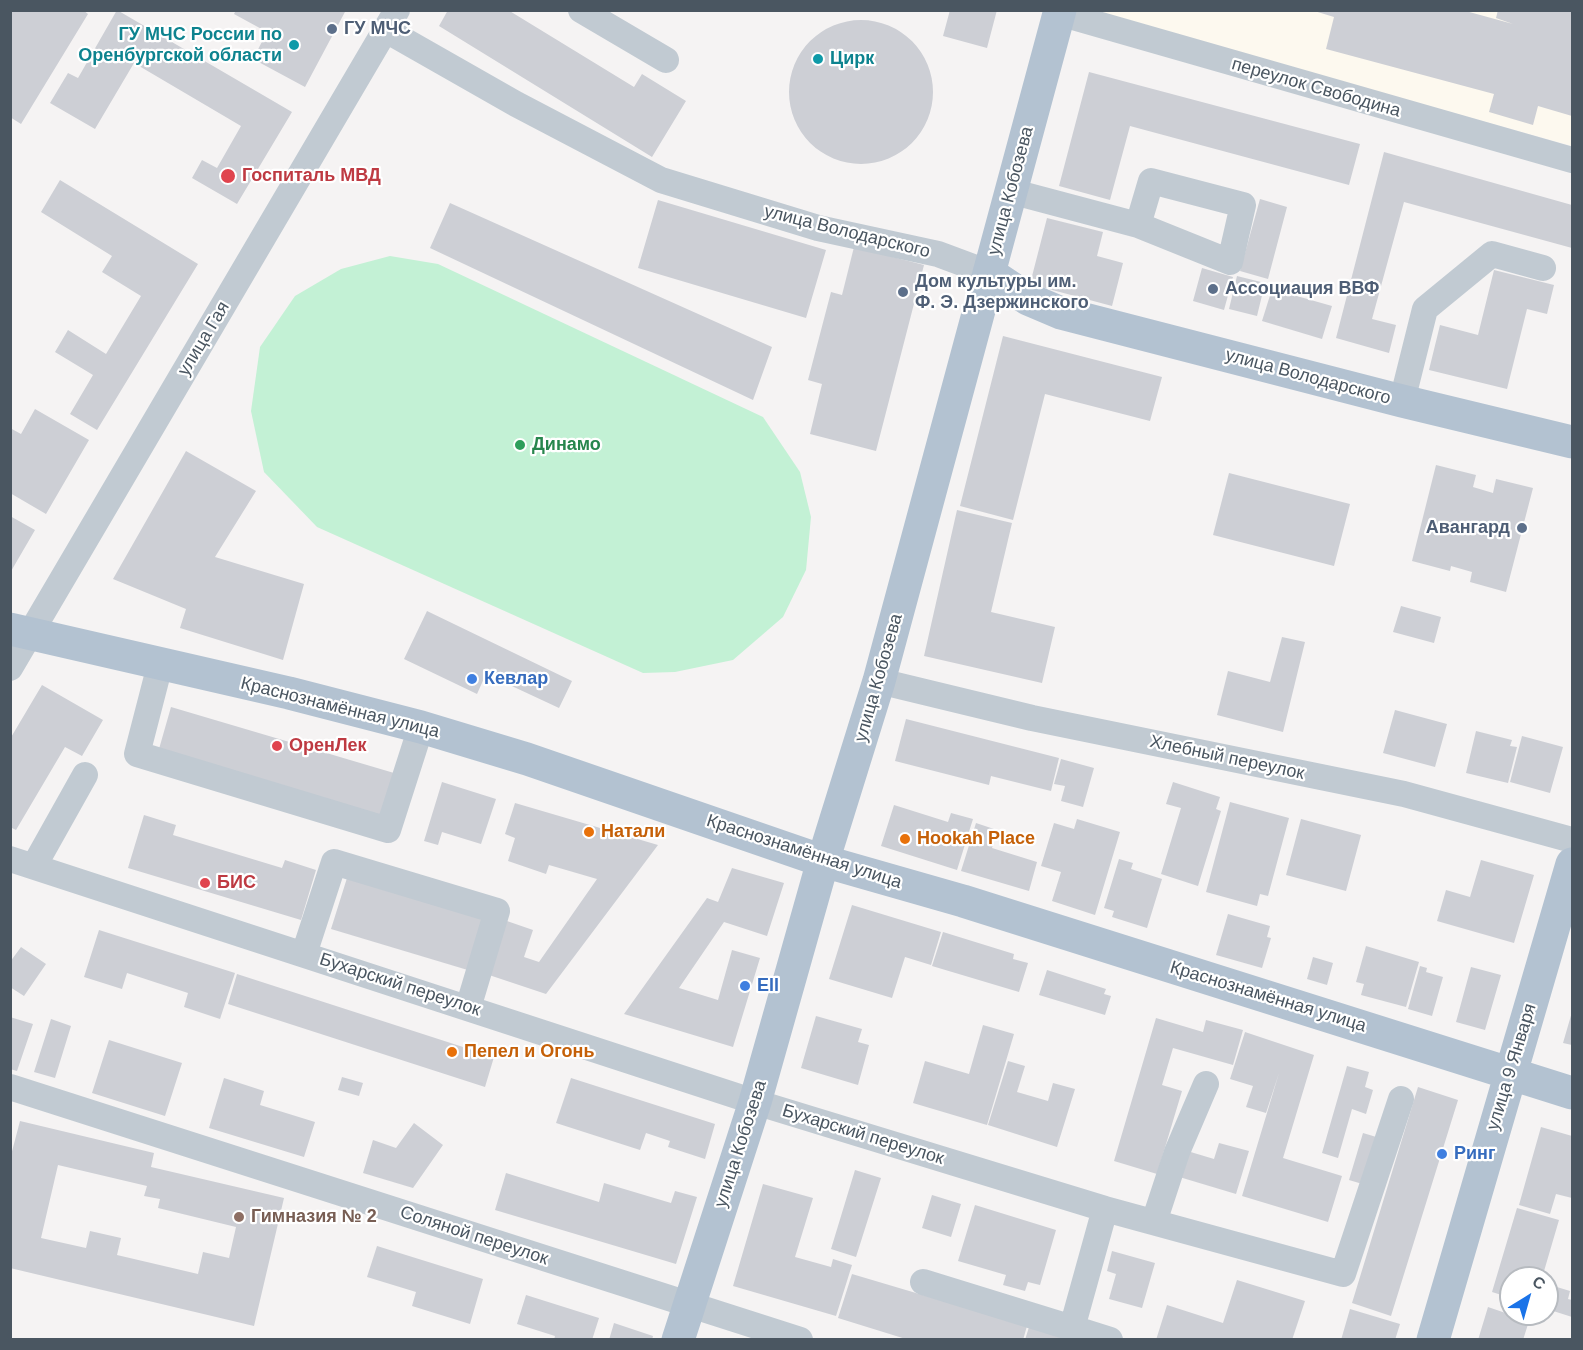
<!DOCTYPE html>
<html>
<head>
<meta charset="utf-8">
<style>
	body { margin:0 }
	#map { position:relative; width:1583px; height:1350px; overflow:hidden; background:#f5f3f3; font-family:Helvetica,sans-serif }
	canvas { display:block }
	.frame { position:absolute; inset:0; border:12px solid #4a5661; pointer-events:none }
	.north { position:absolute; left:1499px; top:1266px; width:60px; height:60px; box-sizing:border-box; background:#fff; border:2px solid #b7bbc0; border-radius:50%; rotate:37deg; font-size:16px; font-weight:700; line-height:24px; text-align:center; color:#4a5661 }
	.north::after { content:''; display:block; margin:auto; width:21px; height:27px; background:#1a73e8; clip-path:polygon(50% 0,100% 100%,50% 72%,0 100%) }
</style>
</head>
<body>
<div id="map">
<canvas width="1583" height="1350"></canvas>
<div class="frame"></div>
<div class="north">С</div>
</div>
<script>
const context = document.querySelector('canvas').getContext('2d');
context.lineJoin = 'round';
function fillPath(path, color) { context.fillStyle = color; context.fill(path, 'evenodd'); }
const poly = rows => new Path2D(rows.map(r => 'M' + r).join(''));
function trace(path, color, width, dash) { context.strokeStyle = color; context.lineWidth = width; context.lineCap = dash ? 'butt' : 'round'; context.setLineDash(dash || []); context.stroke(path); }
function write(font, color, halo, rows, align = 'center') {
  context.font = font + ' Helvetica,sans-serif'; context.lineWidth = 4.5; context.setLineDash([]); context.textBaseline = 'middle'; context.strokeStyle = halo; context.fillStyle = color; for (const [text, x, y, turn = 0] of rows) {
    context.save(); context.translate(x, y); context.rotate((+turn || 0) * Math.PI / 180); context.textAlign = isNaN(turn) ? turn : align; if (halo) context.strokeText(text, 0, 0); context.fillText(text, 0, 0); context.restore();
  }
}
fillPath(poly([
	[1089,11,1572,11,1572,146]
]), '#fdf9ef');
fillPath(poly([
	[390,256,438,264,763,417,800,472,811,517,806,570,783,617,733,660,675,672,643,673,317,527,264,472,251,411,260,347,295,296,341,269]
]), '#c3f1d5');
fillPath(poly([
	[10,10,83,10,88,14,21,124,10,117],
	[117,10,292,112,237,204,192,178,202,160,217,168,241,126,134,63,95,129,50,103,68,73,78,78],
	[236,10,346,10,305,87,253,59,267,32,234,14],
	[448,10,508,10,634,87,642,74,686,101,652,157,439,26],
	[950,10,997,10,987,48,943,36],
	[1311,10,1462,10,1513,24,1496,18,1498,10,1572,10,1572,116,1538,106,1533,125,1489,112,1494,94,1326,49,1334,17],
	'789 92a72 72 0 1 1 144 0a72 72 0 1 1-144 0Z',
	[1089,72,1360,144,1349,185,1130,126,1110,200,1059,186],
	[1384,152,1572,205,1572,248,1404,202,1372,319,1396,325,1389,353,1336,338],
	[60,180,198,264,97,430,70,414,93,375,55,352,68,330,106,354,141,296,102,272,112,256,41,212],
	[1260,199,1287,207,1268,279,1240,271],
	[658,200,826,250,806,318,638,268],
	[450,203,772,347,753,400,430,248],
	[1047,218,1103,232,1097,256,1123,263,1112,306,1030,284],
	[854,247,924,265,876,451,810,434,822,384,808,380,831,292,842,295],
	[1202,268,1233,277,1224,310,1193,301],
	[1494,270,1554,285,1547,314,1527,309,1507,389,1429,370,1440,325,1478,335],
	[1237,276,1265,283,1257,316,1229,309],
	[1272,289,1332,306,1322,339,1262,321],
	[1003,336,1162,377,1150,421,1045,394,1013,520,960,506],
	[35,409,89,440,46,514,10,493,10,428,21,434],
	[186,451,256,491,215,557,304,584,283,660,180,628,186,609,113,579],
	[1436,465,1476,475,1473,487,1493,493,1496,479,1533,488,1506,592,1470,582,1472,572,1451,566,1450,571,1412,561],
	[1229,473,1350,504,1334,566,1213,535],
	[957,510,1012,523,991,612,1055,627,1042,683,924,656],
	[10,516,35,530,10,573],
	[1401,606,1441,617,1434,643,1393,632],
	[427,611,572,681,559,708,486,674,477,694,404,659],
	[1282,637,1305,642,1283,732,1217,715,1228,671,1270,682],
	[42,685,103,720,82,756,65,747,16,830,10,827,10,739],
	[171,707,394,773,381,815,159,749],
	[1395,710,1447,724,1435,767,1383,753],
	[906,719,1059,758,1051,791,991,776,989,785,895,761],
	[1476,731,1512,740,1510,746,1517,747,1508,783,1466,773],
	[1522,736,1563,747,1550,793,1510,782],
	[1061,759,1094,768,1083,807,1061,801,1065,786,1054,784],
	[442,782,496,799,481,844,442,832,438,845,424,841],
	[1173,782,1220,797,1216,809,1221,811,1198,886,1161,874,1181,808,1166,804],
	[1230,802,1289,818,1268,896,1260,894,1257,906,1206,892],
	[515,803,658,845,546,994,486,974,504,920,533,930,524,957,539,962,597,879,549,865,546,874,508,861,515,838,505,834],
	[894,805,948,822,951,813,973,819,957,870,881,846],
	[144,815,176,825,173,835,282,868,285,860,316,870,301,920,128,868],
	[1077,819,1120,832,1095,915,1052,901,1061,872,1041,866,1054,823,1074,829],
	[1301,819,1361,835,1346,891,1286,875],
	[976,823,997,830,992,848,1037,862,1029,891,961,871],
	[1119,859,1133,863,1131,869,1162,879,1147,928,1112,917,1114,911,1104,908],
	[1481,860,1534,875,1514,943,1437,921,1446,890,1470,897],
	[732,868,784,883,767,936,724,922,679,988,718,1000,732,950,760,958,733,1047,624,1014,707,898,718,902],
	[347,878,486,920,471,971,331,929],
	[852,905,941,932,931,965,905,957,892,998,829,979],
	[1228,914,1270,926,1267,937,1271,938,1262,968,1216,955],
	[99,930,235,973,220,1019,184,1007,188,993,127,973,122,989,84,977],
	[943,932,1014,954,1013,959,1028,963,1019,992,932,966],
	[1366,946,1419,962,1406,1007,1361,995,1364,984,1356,982],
	[21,947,46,964,24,996,10,987,10,962],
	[1313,957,1333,963,1327,985,1307,979],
	[1420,966,1427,968,1426,972,1443,977,1432,1016,1408,1009],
	[1471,967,1501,975,1485,1030,1456,1022],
	[1047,970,1106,989,1104,994,1111,996,1105,1015,1039,995],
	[237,974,494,1057,485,1087,228,1004],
	[1572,1012,1572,1045,1563,1043],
	[816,1016,862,1029,858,1042,869,1045,858,1085,801,1068],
	[10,1017,33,1024,17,1071,10,1069],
	[1156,1018,1203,1032,1206,1020,1243,1030,1233,1065,1173,1048,1162,1085,1182,1091,1157,1174,1114,1161],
	[51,1019,71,1026,55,1078,34,1072],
	[983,1025,1014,1034,987,1125,913,1103,925,1061,969,1074],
	[1245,1032,1314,1055,1283,1158,1342,1176,1328,1222,1242,1196,1279,1073,1266,1113,1246,1107,1253,1086,1230,1079],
	[109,1040,182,1063,165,1116,92,1093],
	[1008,1061,1025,1066,1017,1092,1048,1101,1053,1083,1075,1089,1057,1147,988,1125],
	[1347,1066,1369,1072,1365,1087,1373,1090,1366,1114,1352,1109,1338,1158,1322,1153],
	[342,1077,363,1083,359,1096,338,1090],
	[224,1078,264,1091,260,1105,315,1122,304,1157,209,1128],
	[571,1078,715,1124,705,1159,668,1147,670,1141,646,1133,640,1150,556,1123],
	[1418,1087,1458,1100,1391,1316,1352,1303],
	[20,1121,154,1153,151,1167,284,1198,254,1326,10,1268,10,1159],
	[58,1165,147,1186,144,1196,160,1199,158,1208,236,1227,229,1258,203,1252,198,1274,117,1255,121,1238,90,1231,86,1248,41,1238],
	[414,1123,443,1145,413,1188,363,1173,373,1140,396,1148],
	[1541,1127,1572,1136,1572,1198,1556,1194,1550,1214,1519,1205],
	[1363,1133,1383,1139,1369,1186,1349,1180],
	[1219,1143,1249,1151,1236,1194,1176,1176,1184,1150,1214,1159],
	[855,1170,881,1178,856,1257,831,1249],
	[506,1173,599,1202,604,1183,671,1203,675,1191,697,1197,676,1264,495,1210],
	[763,1184,813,1198,795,1257,831,1267,833,1259,852,1265,836,1316,733,1286],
	[932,1195,961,1204,951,1237,922,1228],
	[975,1205,1056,1230,1040,1285,1028,1282,1025,1291,1003,1285,1006,1275,958,1261],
	[1517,1208,1559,1220,1542,1278,1511,1278,1511,1298,1492,1292],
	[377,1246,483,1279,470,1324,412,1306,416,1292,367,1277],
	[1112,1251,1155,1263,1142,1308,1109,1299,1116,1274,1107,1271],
	[852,1274,1027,1326,1023,1340,909,1340,838,1318],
	[1237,1280,1305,1301,1292,1340,1156,1340,1167,1305,1223,1323],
	[1547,1284,1570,1291,1568,1299,1572,1300,1572,1317,1547,1309],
	[526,1295,599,1318,592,1340,554,1340,555,1336,517,1324],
	[1488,1307,1529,1321,1523,1340,1478,1340],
	[1350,1309,1400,1324,1395,1340,1341,1340],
	[614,1323,653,1336,652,1340,609,1340],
	[1029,1327,1068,1340,1025,1340]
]), '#cdcfd5');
trace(poly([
	[581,10,666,60],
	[1059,13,1572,160],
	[386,30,516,104,661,180,818,228,938,254,989,273],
	[1010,191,1138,225,1151,181,1243,205,1230,262,1138,225],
	[1402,401,1425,309,1492,254,1543,268],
	[160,665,137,754,388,830,421,727],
	[10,668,397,10],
	[879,681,1032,718,1404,794,1572,840],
	[10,859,755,1102,1105,1209,1343,1274,1401,1099],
	[34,866,85,775],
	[304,954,334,862,497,911,468,1008],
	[10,1087,800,1340],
	[1105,1209,1072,1328,1110,1340],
	[1154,1222,1177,1152,1206,1084],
	[923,1282,1072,1328]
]), '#c1cad2', 26);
trace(poly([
	[989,273,1028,299,1061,313,1402,401,1572,442],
	[10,629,289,693,421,727,527,759,823,861,963,901,1572,1093],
	[678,1340,755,1102,823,861,879,681,1060,10],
	[1433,1340,1572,864]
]), '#b3c2d1', 33);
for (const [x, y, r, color] of [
	[332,29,6,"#5c6f8a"],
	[294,45,6,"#0f9aa8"],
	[818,59,6,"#0f9aa8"],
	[228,176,8,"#e0444e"],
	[1213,289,6,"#5c6f8a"],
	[903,292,6,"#5c6f8a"],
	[520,445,6,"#2e9e5b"],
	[1522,528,6,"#5c6f8a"],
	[472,679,6,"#3f7fe0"],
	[277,746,6,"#e0444e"],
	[589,832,6,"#e8710a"],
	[905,839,6,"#e8710a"],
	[205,883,6,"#e0444e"],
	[745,986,6,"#3f7fe0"],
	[452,1052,6,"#e8710a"],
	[1442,1154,6,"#3f7fe0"],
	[239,1217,6,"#8d6e63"]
]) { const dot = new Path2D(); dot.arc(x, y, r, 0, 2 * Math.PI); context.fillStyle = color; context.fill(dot); trace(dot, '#fff', 2); }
write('bold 18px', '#4e5e75', '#fff', [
	["ГУ МЧС",344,29],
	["Дом культуры им.",915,282],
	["Ф. Э. Дзержинского",915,303],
	["Ассоциация ВВФ",1225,289],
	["Авангард",1510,528,"right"]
], 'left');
write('bold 18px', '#0d838f', '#fff', [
	["ГУ МЧС России по",282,35],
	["Оренбургской области",282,56],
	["Цирк",830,59,"left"]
], 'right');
write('18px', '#4a5661', '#fff', [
	["переулок Свободина",1316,88,16],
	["улица Кобозева",1011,191,-75],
	["улица Володарского",847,232,14],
	["улица Гая",204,339,-59],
	["улица Володарского",1308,377,15],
	["улица Кобозева",879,678,-74],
	["Краснознамённая улица",340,708,14],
	["Хлебный переулок",1227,758,12],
	["Краснознамённая улица",804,852,18],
	["Бухарский переулок",400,985,18],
	["Краснознамённая улица",1268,997,17],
	["улица 9 Января",1512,1067,-73],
	["Бухарский переулок",863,1135,17],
	["улица Кобозева",741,1144,-72],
	["Соляной переулок",474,1236,18]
]);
write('bold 18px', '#be3a42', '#fff', [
	["Госпиталь МВД",242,176],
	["ОренЛек",289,746],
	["БИС",217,883]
], 'left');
write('bold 18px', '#27864d', '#fff', [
	["Динамо",532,445]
], 'left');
write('bold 18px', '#366cbe', '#fff', [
	["Кевлар",484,679],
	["Ell",757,986],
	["Ринг",1454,1154]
], 'left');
write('bold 18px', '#c56008', '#fff', [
	["Натали",601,832],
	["Hookah Place",917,839],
	["Пепел и Огонь",464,1052]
], 'left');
write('bold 18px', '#785e54', '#fff', [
	["Гимназия № 2",251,1217]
], 'left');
</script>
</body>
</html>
